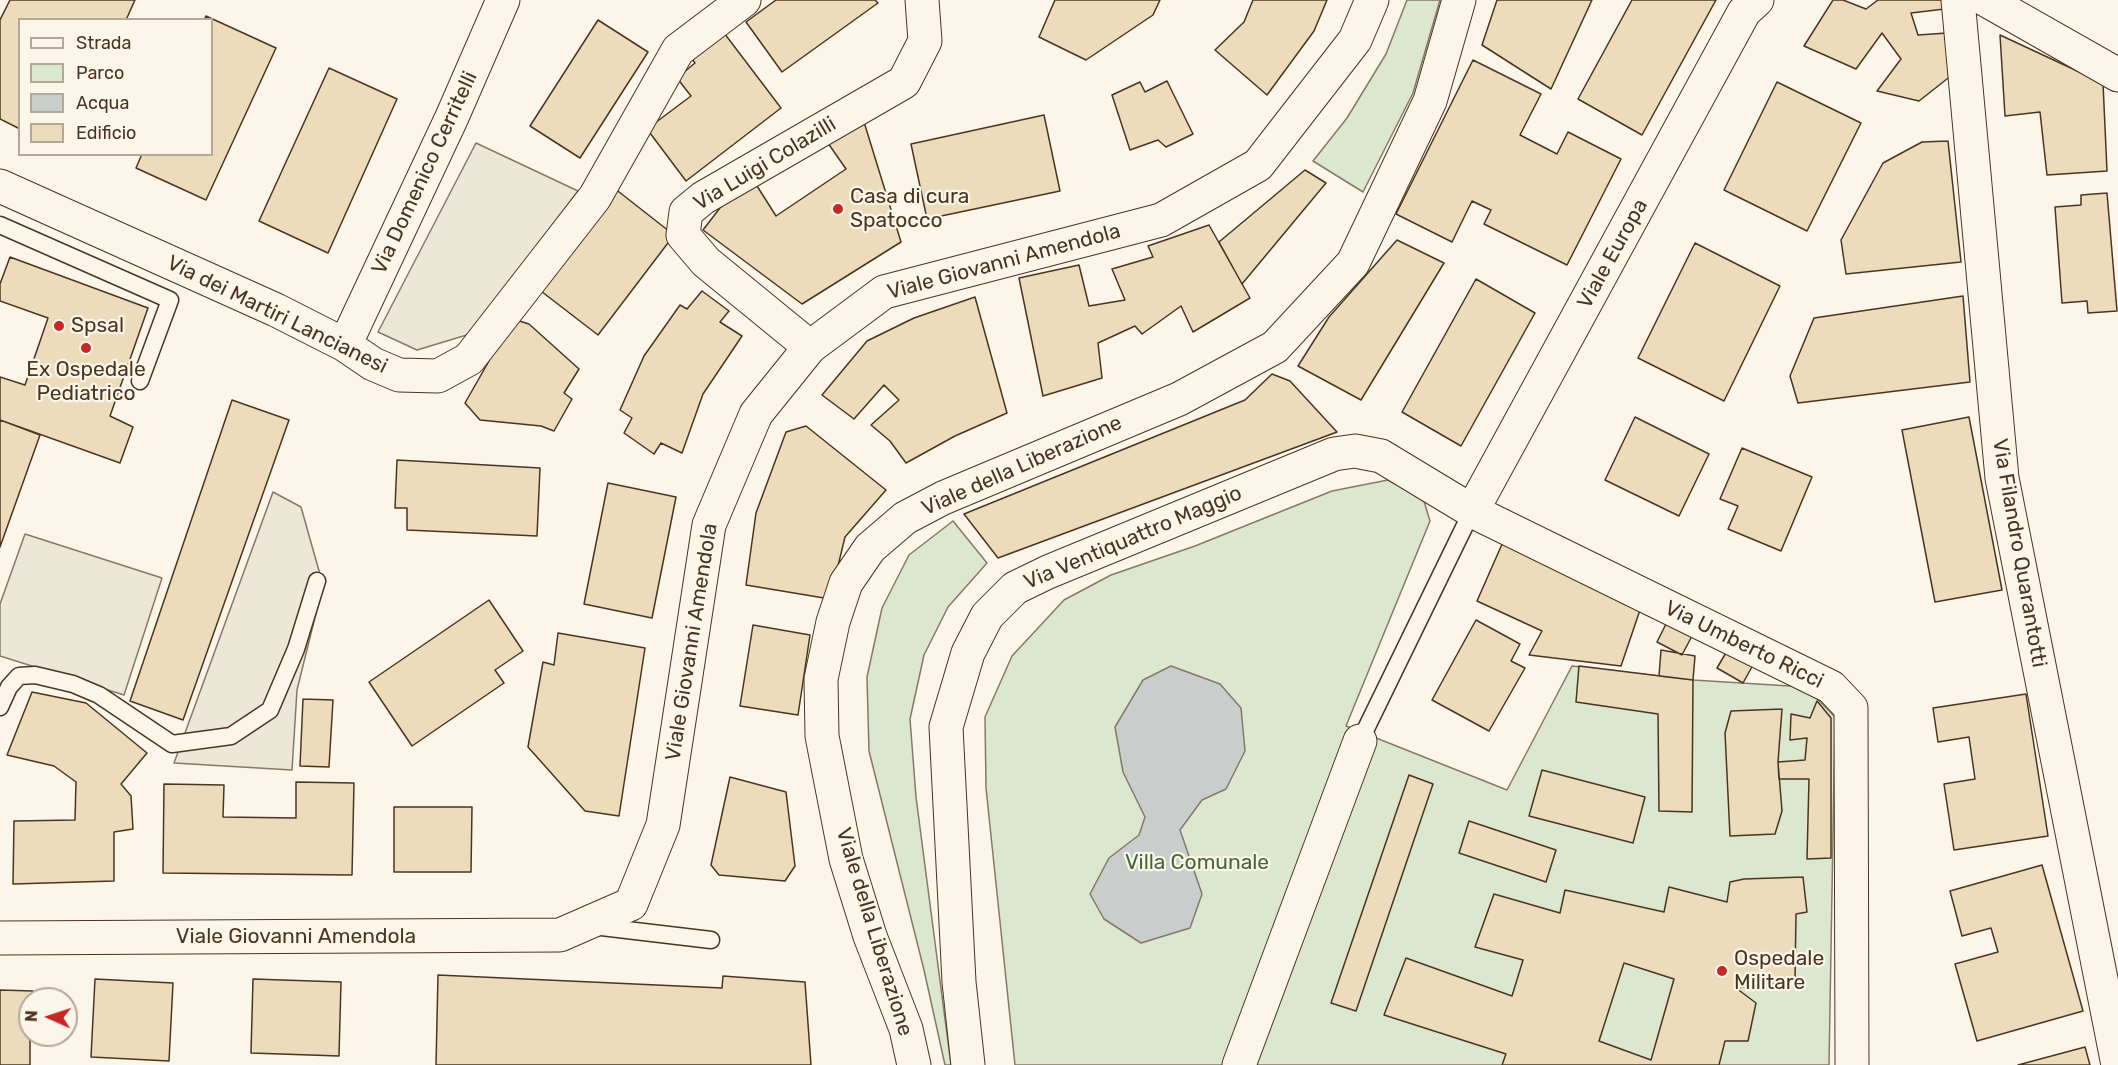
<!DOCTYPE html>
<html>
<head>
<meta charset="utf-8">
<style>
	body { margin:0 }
	#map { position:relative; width:2118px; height:1065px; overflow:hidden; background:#fbf6e9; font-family:Rubik,sans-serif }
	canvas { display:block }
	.legend { position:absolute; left:18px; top:18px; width:195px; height:138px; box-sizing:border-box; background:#fbf6e9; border:2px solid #b4a999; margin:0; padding:8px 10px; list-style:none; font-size:18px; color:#4a3520 }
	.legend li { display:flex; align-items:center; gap:12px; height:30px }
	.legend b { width:30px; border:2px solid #b4a999 }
	.north { position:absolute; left:18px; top:987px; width:60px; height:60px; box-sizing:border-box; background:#fbf6e9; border:2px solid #b4a999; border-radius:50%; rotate:273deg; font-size:16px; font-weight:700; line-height:24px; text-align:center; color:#4a3520 }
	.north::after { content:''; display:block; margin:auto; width:21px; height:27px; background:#c62828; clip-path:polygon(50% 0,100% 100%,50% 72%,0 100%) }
</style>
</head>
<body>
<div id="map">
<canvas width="2118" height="1065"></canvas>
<ul class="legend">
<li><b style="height:8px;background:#fbf6e9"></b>Strada</li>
<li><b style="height:16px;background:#dce7d0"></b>Parco</li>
<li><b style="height:16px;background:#c9cecd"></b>Acqua</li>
<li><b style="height:16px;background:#ecdcbc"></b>Edificio</li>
</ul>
<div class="north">N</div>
</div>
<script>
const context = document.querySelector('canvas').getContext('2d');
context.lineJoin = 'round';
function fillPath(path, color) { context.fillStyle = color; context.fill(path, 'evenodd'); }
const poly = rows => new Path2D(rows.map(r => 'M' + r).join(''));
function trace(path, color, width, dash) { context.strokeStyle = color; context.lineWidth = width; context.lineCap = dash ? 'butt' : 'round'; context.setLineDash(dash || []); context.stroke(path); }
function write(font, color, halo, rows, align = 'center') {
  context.font = font + ' Rubik,sans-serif'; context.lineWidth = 4.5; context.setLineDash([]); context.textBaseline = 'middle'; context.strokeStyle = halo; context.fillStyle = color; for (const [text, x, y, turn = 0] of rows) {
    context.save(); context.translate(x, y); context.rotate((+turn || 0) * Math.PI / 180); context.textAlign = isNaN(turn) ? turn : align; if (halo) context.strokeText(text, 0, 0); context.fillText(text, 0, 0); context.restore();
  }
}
const green = poly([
	[1407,0,1440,0,1413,93,1363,192,1313,161,1347,118,1386,54,1407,0],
	[1388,480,1423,498,1430,521,1346,726,1507,790,1572,666,1693,680,1806,687,1835,717,1829,1065,1015,1065,986,788,985,717,1012,656,1064,600,1111,575,1195,546,1332,491,1388,480],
	[953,521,987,563,948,607,924,655,910,719,916,797,951,1065,945,1065,924,970,869,751,867,677,882,608,909,555,953,521]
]);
fillPath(green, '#dce7d0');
trace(green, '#887966', 1.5);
const parking = poly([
	[476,143,578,191,470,334,417,350,378,332,476,143],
	[273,492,301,507,323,585,297,690,292,770,174,763,273,492],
	[25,534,162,578,124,695,0,656,0,604,25,534]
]);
fillPath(parking, '#ede7d9');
trace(parking, '#887966', 1.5);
const water = poly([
	[1171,666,1220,684,1241,708,1245,751,1226,789,1202,800,1180,830,1202,894,1190,928,1141,943,1104,919,1090,894,1109,858,1139,835,1145,817,1123,772,1115,727,1143,680,1171,666]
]);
fillPath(water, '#c9cecd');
trace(water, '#887966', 1.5);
const building = poly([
	[10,0,135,0,126,20,20,20,20,129,0,119,0,20,10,0],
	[776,0,875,0,878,3,782,72,746,22,776,0],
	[1055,0,1160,0,1153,15,1086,60,1039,37,1055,0],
	[1253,0,1327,0,1314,31,1267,95,1215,50,1244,22,1253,0],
	[1497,0,1592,0,1551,89,1482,45,1497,0],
	[1632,0,1716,0,1642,135,1578,99,1632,0],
	[1833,0,1843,0,1866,9,1878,0,1952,0,1953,8,1911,13,1918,35,1947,33,1952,75,1919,101,1877,91,1901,59,1882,33,1856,69,1804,46,1833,0],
	[206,16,276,48,206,200,136,168,142,154,212,154,212,20,204,20,206,16],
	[598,20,648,52,580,158,530,126,598,20],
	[718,25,781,108,686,181,647,129,691,96,677,78,695,63,685,50,718,25],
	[2000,35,2103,83,2107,171,2047,175,2040,112,2005,116,2000,35],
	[1473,60,1541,94,1520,135,1557,154,1568,132,1621,159,1567,265,1484,224,1491,210,1472,201,1452,242,1396,214,1473,60],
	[329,68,397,99,328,253,259,221,329,68],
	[1167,81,1193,134,1166,147,1158,140,1130,150,1112,95,1140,82,1145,92,1167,81],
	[1777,82,1861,123,1807,231,1724,190,1777,82],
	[860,109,901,242,802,304,703,230,723,204,752,178,776,216,846,169,821,133,860,109],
	[1044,115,1060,191,927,219,911,144,1044,115],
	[1948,141,1961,262,1846,274,1841,240,1883,163,1922,142,1948,141],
	[1305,170,1326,183,1242,284,1219,242,1305,170],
	[614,188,674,235,598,335,537,288,614,188],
	[2107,193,2117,311,2088,313,2087,301,2062,303,2055,207,2081,205,2081,195,2107,193],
	[1209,225,1250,298,1193,332,1181,306,1142,334,1135,326,1098,343,1102,378,1043,396,1019,278,1079,265,1089,306,1125,300,1112,269,1153,257,1148,246,1209,225],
	[1397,240,1444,263,1361,400,1298,366,1329,317,1397,240],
	[1695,243,1780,286,1724,401,1638,358,1695,243],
	[10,257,148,308,110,416,133,427,120,463,0,420,0,377,25,385,48,318,0,301,0,284,10,257],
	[1476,279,1535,313,1461,446,1402,412,1476,279],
	[702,291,729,311,720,322,742,336,703,394,682,453,661,443,654,454,624,433,632,418,620,410,644,356,680,305,687,309,702,291],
	[1963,296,1970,382,1798,403,1790,376,1814,318,1963,296],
	[975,297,1007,413,955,436,906,463,890,441,871,425,899,400,884,385,854,419,822,395,867,341,914,318,975,297],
	[513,319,529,324,579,369,564,393,572,399,554,431,541,426,480,420,465,403,513,319],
	[1272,374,1290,381,1337,432,998,558,964,514,1245,400,1272,374],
	[232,400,289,420,183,720,130,701,232,400],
	[1635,417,1709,454,1679,516,1605,480,1635,417],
	[1969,417,2002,590,1935,602,1902,430,1969,417],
	[0,420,40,435,0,547,0,420],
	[806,426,886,490,845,537,830,599,746,585,756,513,786,432,806,426],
	[1742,448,1812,477,1781,551,1728,529,1738,506,1720,499,1742,448],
	[397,460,540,468,537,536,407,530,407,508,395,508,397,460],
	[608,483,676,497,652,618,584,604,608,483],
	[1503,542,1641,607,1621,666,1529,655,1542,631,1477,601,1503,542],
	[489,600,523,651,495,670,504,683,412,746,369,682,489,600],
	[1476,620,1520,644,1511,661,1525,668,1489,731,1432,700,1476,620],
	[1667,622,1692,636,1682,655,1657,642,1667,622],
	[753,625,810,635,798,715,740,706,753,625],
	[558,633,645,648,619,816,585,811,528,747,543,662,554,665,558,633],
	[1661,650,1695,656,1693,680,1659,676,1661,650],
	[1727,651,1753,665,1743,683,1717,668,1727,651],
	[1579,666,1693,680,1692,812,1659,811,1658,714,1576,702,1579,666],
	[32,692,86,703,147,753,121,784,131,796,133,829,114,832,114,881,13,884,14,821,75,820,76,782,54,766,7,755,32,692],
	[2026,694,2048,836,1954,850,1944,784,1975,779,1969,737,1938,742,1933,708,2026,694],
	[303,699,333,700,329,767,300,766,303,699],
	[1817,701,1831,718,1831,858,1807,859,1809,779,1779,779,1778,762,1805,760,1807,738,1790,740,1791,714,1810,718,1817,701],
	[1782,709,1778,762,1782,811,1775,834,1730,836,1725,733,1731,711,1782,709],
	[1542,770,1645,797,1633,843,1529,816,1542,770],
	[1409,775,1433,784,1356,1011,1331,1003,1409,775],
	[730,777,786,792,795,866,785,881,719,875,711,865,730,777],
	[296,782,354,783,352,875,163,873,164,784,224,785,223,817,296,818,296,782],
	[394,807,472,807,471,872,394,872,394,807],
	[1469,821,1556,850,1546,882,1459,853,1469,821],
	[2042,865,2083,1011,1977,1041,1955,964,1998,952,1991,928,1962,936,1950,891,2042,865],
	[1803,877,1807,912,1796,914,1795,981,1736,988,1756,1003,1748,1041,1725,1041,1719,1065,1502,1065,1506,1054,1384,1015,1406,958,1512,996,1523,960,1475,947,1494,894,1560,913,1565,890,1664,912,1669,887,1727,902,1730,882,1744,879,1803,877],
	[1624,963,1674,979,1651,1060,1599,1041,1624,963],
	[438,975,722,988,723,976,805,982,811,1065,436,1065,438,975],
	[95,979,173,983,169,1061,91,1057,95,979],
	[253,979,341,982,339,1056,251,1053,253,979],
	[0,990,33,991,33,999,30,999,30,1065,0,1065,0,990],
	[2085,1047,2090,1065,2018,1065,2085,1047]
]);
fillPath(building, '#ecdcbc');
trace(building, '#4a3520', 1.5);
const lane = poly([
	[0,225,170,300,140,381],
	[0,707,9,687,19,676,35,675,73,684,99,695,172,744,231,736,270,710,296,649,317,581],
	[1360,741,1472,511],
	[593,926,711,940]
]);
const street = poly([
	[1958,0,2002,478,2118,1065],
	[1986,0,2118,75],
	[0,186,276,310,345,345,373,364,399,375,438,376,469,359,595,197,678,50,744,0],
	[345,345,452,117,503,0],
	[810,347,706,262,683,235,686,212,703,198,904,82,925,41,922,0],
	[1239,1065,1360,741]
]);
const secondary = poly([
	[1472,511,1744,12,1757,0],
	[0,938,560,935,631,904,663,825,709,525,756,414,810,347,884,292,1161,220,1258,165,1355,40,1372,0],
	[914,1065,906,1029,870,936,846,859,822,736,821,679,833,622,846,583,870,548,905,518,943,498,1179,399,1275,347,1353,263,1430,101,1459,0],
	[968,1065,959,982,946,727,968,653,987,616,1015,588,1048,572,1334,454,1355,451,1381,456,1472,511,1831,687,1851,708,1852,1065]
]);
trace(lane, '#4a3520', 19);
trace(street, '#4a3520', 35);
trace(secondary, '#4a3520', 35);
trace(lane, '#fbf6e9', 16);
trace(street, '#fbf6e9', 33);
trace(secondary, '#fbf6e9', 33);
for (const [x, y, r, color] of [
	[838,209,6,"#c62828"],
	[59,326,6,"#c62828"],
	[86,348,6,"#c62828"],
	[1722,971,6,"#c62828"]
]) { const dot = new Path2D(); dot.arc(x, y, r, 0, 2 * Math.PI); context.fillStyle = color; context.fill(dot); trace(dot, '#fbf6e9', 2); }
write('21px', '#4a3520', '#fbf6e9', [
	["Via Luigi Colazilli",765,164,-31],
	["Via Domenico Cerritelli",425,173,-65],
	["Viale Europa",1613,254,-61],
	["Viale Giovanni Amendola",1004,262,-15],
	["Via dei Martiri Lancianesi",277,315,26],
	["Viale della Liberazione",1022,466,-24],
	["Via Ventiquattro Maggio",1133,538,-23],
	["Via Filandro Quarantotti",2019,553,80],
	["Viale Giovanni Amendola",692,642,-81],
	["Via Umberto Ricci",1744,645,26],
	["Viale della Liberazione",874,932,73],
	["Viale Giovanni Amendola",296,937]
]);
write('21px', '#4a3520', '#fbf6e9', [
	["Casa di cura",850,197],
	["Spatocco",850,221],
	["Spsal",71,326],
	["Ex Ospedale",86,370,"center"],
	["Pediatrico",86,394,"center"],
	["Ospedale",1734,959],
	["Militare",1734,983]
], 'left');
write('21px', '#436837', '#fbf6e9', [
	["Villa Comunale",1197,863]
]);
</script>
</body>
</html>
